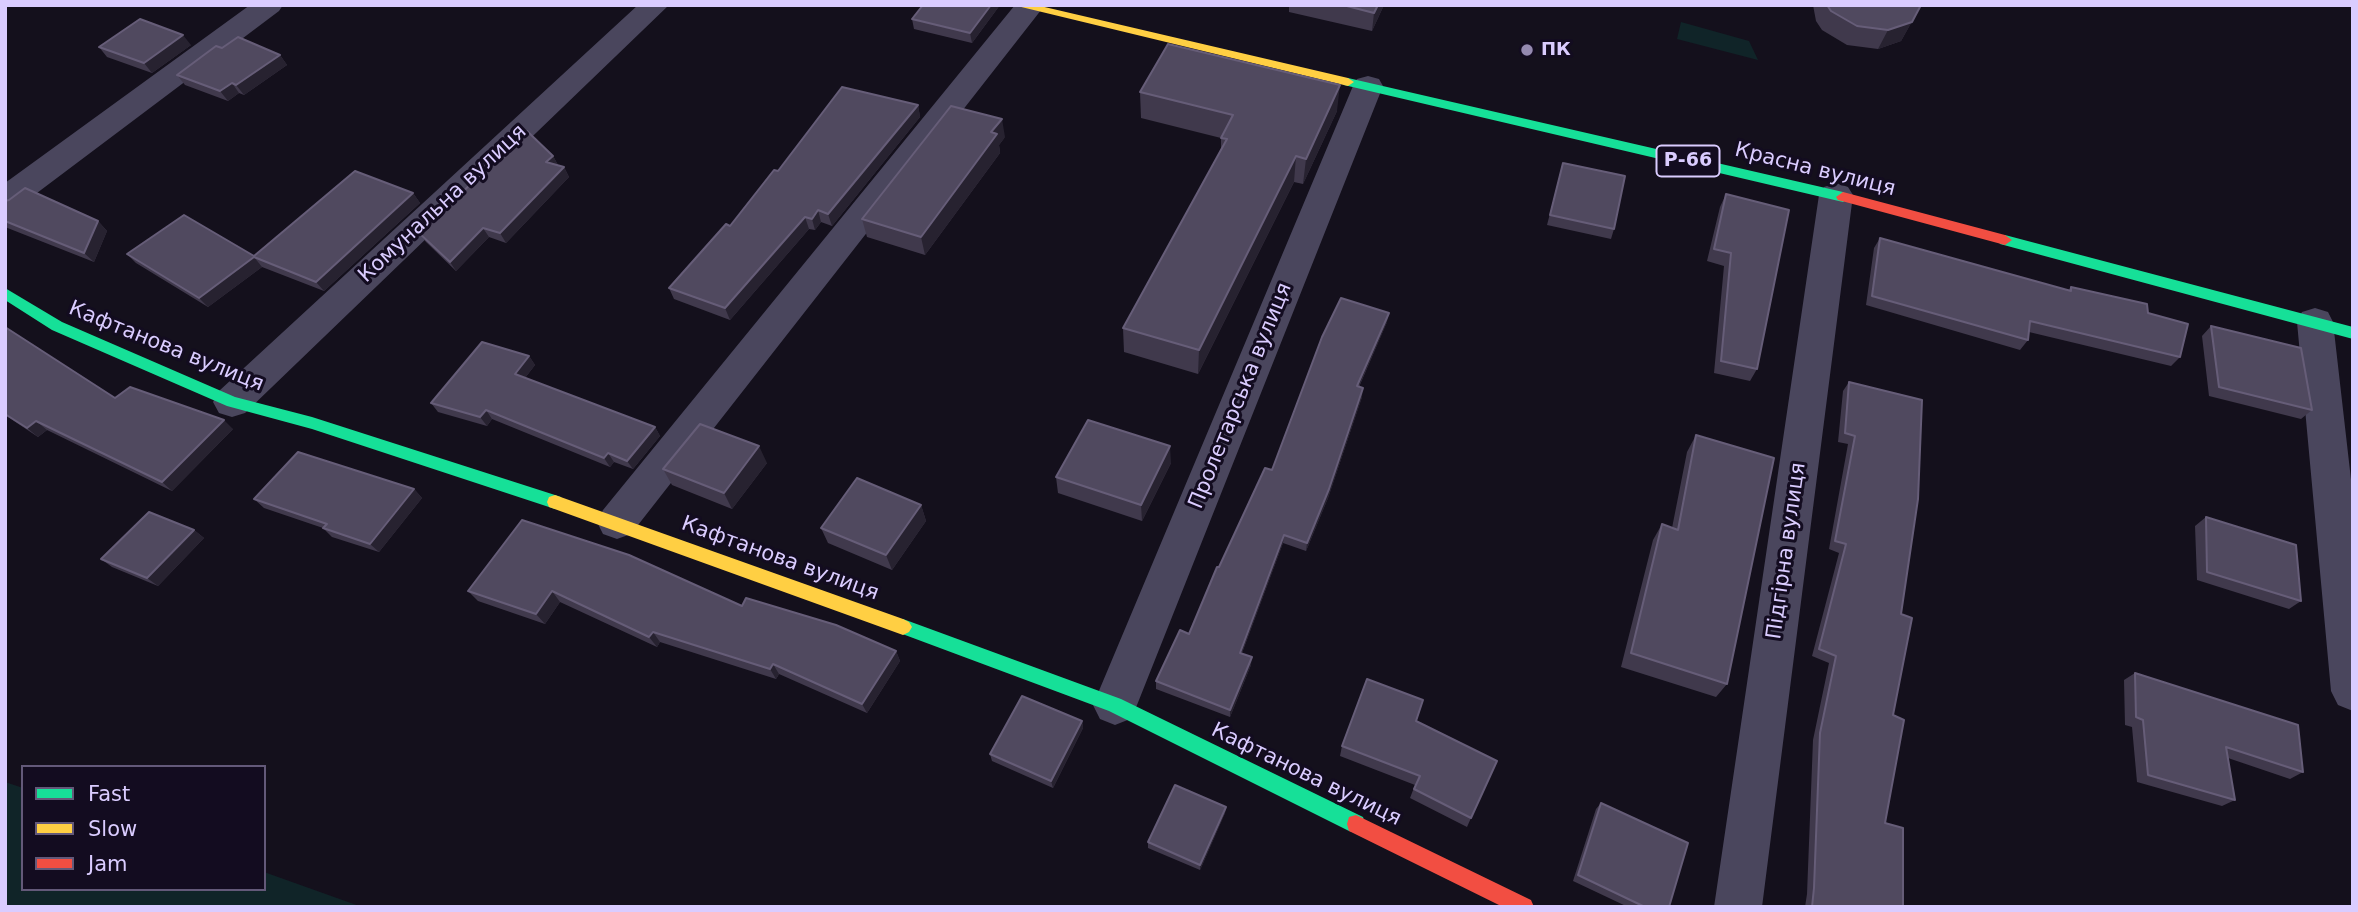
<!DOCTYPE html>
<html>
<head>
<meta charset="utf-8">
<style>
	body { margin:0 }
	#map { position:relative; width:2358px; height:912px; overflow:hidden; background:#14101c; font-family:"DejaVu Sans",sans-serif }
	canvas { display:block }
	.frame { position:absolute; inset:0; border:7px solid #daccff; pointer-events:none }
	.legend { position:absolute; left:21px; top:765px; width:245px; height:126px; box-sizing:border-box; background:#130c20; border:2px solid #635979; margin:0; padding:9px 12px; list-style:none; font-size:21px; color:#daccff }
	.legend li { display:flex; align-items:center; gap:14px; height:35px }
	.legend b { width:35px; border:2px solid #635979 }
</style>
</head>
<body>
<div id="map">
<canvas width="2358" height="912"></canvas>
<div class="frame"></div>
<ul class="legend">
<li><b style="height:9px;background:#16e098"></b>Fast</li>
<li><b style="height:9px;background:#ffcf43"></b>Slow</li>
<li><b style="height:9px;background:#f24e42"></b>Jam</li>
</ul>
</div>
<script>
const context = document.querySelector('canvas').getContext('2d');
context.lineJoin = 'round';
function fillPath(path, color) { context.fillStyle = color; context.fill(path, 'evenodd'); }
const poly = rows => new Path2D(rows.map(r => 'M' + r).join(''));
function trace(path, color, width, dash) { context.strokeStyle = color; context.lineWidth = width; context.lineCap = dash ? 'butt' : 'round'; context.setLineDash(dash || []); context.stroke(path); }
function write(font, color, halo, rows, align = 'center') {
  context.font = font + ' "DejaVu Sans",sans-serif'; context.lineWidth = 6; context.setLineDash([]); context.textBaseline = 'middle'; context.strokeStyle = halo; context.fillStyle = color; for (const [text, x, y, turn = 0] of rows) {
    context.save(); context.translate(x, y); context.rotate((+turn || 0) * Math.PI / 180); context.textAlign = isNaN(turn) ? turn : align; if (halo) context.strokeText(text, 0, 0); context.fillText(text, 0, 0); context.restore();
  }
}
fillPath(poly([
	[1681,22,1749,41,1758,60,1677,39],
	[5,782,23,788,23,889,264,889,264,872,362,907,5,907]
]), '#102428');
fillPath(poly([
	[250,5,283,5,279,11,17,208,5,212,5,183,250,5],
	[638,5,669,5,245,413,232,417,219,413,213,402,219,391,638,5],
	[1015,5,1045,5,631,534,617,539,603,534,597,522,603,510,1015,5],
	[1368,76,1379,79,1383,86,1137,705,1130,719,1115,725,1100,719,1093,705,1353,86,1357,79,1368,76],
	[1836,183,1848,187,1853,195,1762,907,1714,907,1819,195,1824,187,1836,183],
	[2315,308,2328,312,2333,322,2353,497,2353,711,2338,705,2331,691,2297,322,2302,312,2315,308]
]), '#4a465d');
fillPath(poly([
	[1348,78,1843,192,1850,197,1843,202,1344,85,1342,82,1348,78],
	[2005,235,2353,327,2353,339,2000,244,1998,240,2000,236,2005,235],
	[5,288,62,322,235,397,312,417,555,495,561,497,563,502,561,507,555,509,312,429,227,406,52,330,5,300,5,288],
	[903,619,1121,699,1363,817,1365,824,1363,831,1356,833,1349,831,1109,711,897,632,894,627,897,622,903,619]
]), '#16e098');
fillPath(poly([
	[1013,5,1036,5,1348,78,1354,82,1348,86,1013,5],
	[555,495,903,619,909,622,912,627,909,632,903,635,549,507,547,502,549,497,555,495]
]), '#ffcf43');
fillPath(poly([
	[1843,192,2005,235,2012,240,2005,245,1838,200,1836,197,1843,192],
	[1356,815,1531,900,1534,907,1503,907,1349,831,1347,824,1349,817,1356,815]
]), '#f24e42');
fillPath(poly([
	[1000,5,972,43,914,29,912,19],
	[1289,5,1384,5,1372,31,1289,12],
	[1813,5,1921,5,1901,41,1878,49,1847,45,1822,30,1816,21],
	[191,45,152,73,107,57,99,47],
	[222,48,280,55,287,65,244,95,239,93,228,101,185,85,177,75],
	[1140,92,1337,111,1303,184,1294,182,1198,374,1124,352,1123,328,1221,150,1221,138,1141,118],
	[918,105,920,117,832,226,821,222,815,230,809,229,730,320,674,299,669,288,730,226,778,171],
	[1005,137,999,145,1000,153,925,255,867,237,862,219],
	[553,156,558,165,564,167,569,177,506,243,489,237,456,271,426,242,419,233],
	[1563,163,1614,229,1611,239,1547,225],
	[413,193,420,203,324,291,262,267,208,307,136,263,127,254,254,256],
	[1726,194,1757,369,1750,381,1714,373,1724,266,1707,261,1720,207],
	[5,201,98,221,107,231,94,262,5,227],
	[1880,238,2068,290,2071,287,2148,313,2180,357,2171,366,2029,332,2028,340,2020,350,1866,305,1874,248],
	[1387,322,1359,387,1362,397,1328,498,1306,551,1283,543,1242,653,1251,665,1230,717,1156,689,1156,681,1189,634,1219,567,1272,470],
	[2211,326,2312,410,2301,419,2209,396,2202,336],
	[5,327,115,398,233,429,172,491,47,430,38,437,5,415],
	[529,356,535,365,525,378,655,427,660,436,633,469,614,462,610,467,492,419,487,426,438,412,431,403],
	[1849,382,1901,614,1893,715,1885,823,1903,907,1805,907,1807,894,1813,740,1829,663,1812,656,1839,553,1829,549,1848,444,1838,442,1843,391],
	[1696,435,1727,684,1716,697,1621,667,1653,540,1662,524,1672,528,1687,452],
	[767,463,732,509,672,485,663,469],
	[1171,463,1142,521,1058,493,1056,477],
	[414,489,422,498,379,552,332,537,323,528,264,508,254,499],
	[921,505,926,521,892,570,828,543,821,528],
	[2206,517,2301,601,2289,609,2197,580,2195,526],
	[522,520,742,606,896,651,900,661,867,713,779,674,776,679,660,642,657,647,560,602,545,624,478,601,468,591],
	[194,530,204,538,158,586,112,567,101,559],
	[2135,673,2303,772,2290,779,2228,758,2235,800,2222,806,2137,782,2132,727,2125,725,2124,680],
	[1082,721,1083,728,1053,788,992,761,990,754],
	[1416,721,1471,818,1467,827,1410,798,1415,785,1340,756,1342,746],
	[1601,803,1669,907,1628,907,1573,881,1596,809],
	[1226,807,1225,813,1200,870,1148,848,1148,842]
]), '#40394c');
fillPath(poly([
	[991,5,1000,5,972,43,970,33],
	[1378,5,1384,5,1372,31,1374,13],
	[1921,6,1901,41,1878,49,1888,30],
	[183,35,191,45,152,73,144,63],
	[280,55,287,65,244,95,236,85],
	[232,83,239,93,228,101,220,91],
	[1340,85,1337,111,1303,184,1306,159],
	[918,105,920,117,832,226,828,214],
	[1002,119,1005,137,999,145,1000,153,925,255,921,237,991,132],
	[553,156,558,165,546,162],
	[1296,156,1294,182,1198,374,1199,350],
	[564,167,569,177,506,243,500,233],
	[413,193,420,203,324,291,316,282],
	[818,210,821,222,815,230,812,219],
	[805,217,809,229,730,320,725,308],
	[98,221,107,231,94,262,84,253],
	[483,228,489,237,456,271,450,262],
	[254,257,262,267,208,307,199,298],
	[1389,313,1387,322,1355,395,1357,386],
	[529,356,535,365,521,383,515,374],
	[1363,388,1362,397,1328,498,1306,551,1307,543],
	[486,410,492,419,487,426,480,417],
	[224,420,233,429,172,491,162,482],
	[36,421,47,430,38,437,27,428],
	[655,427,660,436,633,469,627,461],
	[759,446,767,463,732,509,724,493],
	[1170,446,1171,463,1142,521,1141,505],
	[608,453,614,462,610,467,604,458],
	[414,489,422,498,379,552,370,544],
	[921,505,926,521,892,570,886,555],
	[194,530,204,538,158,586,147,578],
	[1284,535,1283,543,1239,660,1240,653],
	[552,591,560,602,545,624,536,614],
	[653,632,660,642,657,647,649,637],
	[896,651,900,661,867,713,862,704],
	[1252,657,1251,665,1230,717,1230,710],
	[773,664,779,674,776,679,770,669],
	[1082,721,1083,728,1053,788,1051,781],
	[1226,807,1225,813,1200,870,1200,865]
]), '#272230');
const building = poly([
	[923,5,991,5,970,33,912,19,923,5],
	[1343,5,1378,5,1374,13,1343,5],
	[1827,5,1921,5,1912,22,1888,30,1857,26,1831,11,1827,5],
	[140,19,183,35,144,63,99,47,140,19],
	[238,37,280,55,236,85,232,83,220,91,177,75,216,46,222,48,238,37],
	[1168,44,1340,85,1306,159,1296,156,1199,350,1123,328,1227,139,1221,138,1233,115,1140,92,1168,44],
	[842,87,918,105,828,214,818,210,812,219,805,217,725,308,669,288,726,224,730,226,774,170,778,171,842,87],
	[951,106,1002,119,991,132,997,134,921,237,862,219,951,106],
	[527,131,553,156,546,162,564,167,500,233,483,228,450,262,419,233,527,131],
	[1563,163,1625,176,1614,229,1550,215,1563,163],
	[355,171,413,193,316,282,254,257,199,298,127,254,184,215,254,256,355,171],
	[25,188,98,221,84,253,5,221,5,201,9,200,25,188],
	[1726,194,1789,210,1757,369,1721,361,1731,253,1714,249,1726,194],
	[1880,238,2071,291,2071,287,2147,304,2148,313,2188,324,2180,357,2030,321,2028,340,1872,296,1880,238],
	[1341,298,1389,313,1357,386,1363,388,1329,489,1307,543,1284,535,1240,653,1252,657,1230,710,1156,681,1180,630,1189,634,1217,567,1219,567,1265,468,1272,470,1322,337,1341,298],
	[2211,326,2301,348,2312,410,2219,387,2211,326],
	[5,327,115,398,130,387,224,420,162,482,36,421,27,428,5,414,5,327],
	[482,342,529,356,515,374,655,427,627,461,608,453,604,458,486,410,480,417,431,403,482,342],
	[1849,382,1922,400,1918,499,1901,614,1912,618,1893,715,1904,720,1885,823,1903,828,1903,907,1812,907,1814,888,1820,733,1836,656,1819,649,1846,544,1835,541,1855,436,1845,433,1849,382],
	[1088,420,1170,446,1141,505,1056,477,1088,420],
	[700,424,759,446,724,493,663,469,700,424],
	[1696,435,1774,458,1727,684,1631,653,1662,524,1678,530,1696,435],
	[298,452,414,489,370,544,323,528,327,524,254,499,298,452],
	[857,478,921,505,886,555,821,528,857,478],
	[149,512,194,530,147,578,101,559,149,512],
	[2206,517,2296,545,2301,601,2207,572,2206,517],
	[522,520,629,555,742,606,746,598,836,625,896,651,862,704,773,664,770,669,653,632,649,637,552,591,536,614,468,591,522,520],
	[2135,673,2298,725,2303,772,2226,747,2235,800,2148,775,2143,720,2136,717,2135,673],
	[1367,679,1423,700,1416,721,1497,761,1471,818,1414,789,1420,776,1342,746,1367,679],
	[1022,696,1082,721,1051,781,990,754,1022,696],
	[1175,785,1226,807,1200,865,1148,842,1175,785],
	[1601,803,1688,843,1669,907,1645,907,1578,875,1601,803]
]);
fillPath(building, '#50495f');
trace(building, '#665d78', 2);
for (const [x, y, r, color] of [
	[1527,50,7,"#958ab0"]
]) { const dot = new Path2D(); dot.arc(x, y, r, 0, 2 * Math.PI); context.fillStyle = color; context.fill(dot); trace(dot, '#130c20', 2.5); }
write('bold 18px', '#daccff', '#130c20', [
	["ПК",1541,50]
], 'left');
for (const [x, y, w] of [
	[1688,161,63]
]) { const box = new Path2D(); box.roundRect(x - w / 2, y - 15.5, w, 31, 5); context.fillStyle = '#130c20'; context.fill(box); trace(box, '#daccff', 2); }
write('bold 19px', '#daccff', null, [
	["Р-66",1688,161]
]);
write('21px', '#daccff', '#130c20', [
	["Красна вулиця",1815,170,14],
	["Комунальна вулиця",443,204,-43],
	["Кафтанова вулиця",166,347,22],
	["Пролетарська вулиця",1241,396,-68],
	["Підгірна вулиця",1787,551,-82],
	["Кафтанова вулиця",780,559,20],
	["Кафтанова вулиця",1306,775,26]
]);
</script>
</body>
</html>
